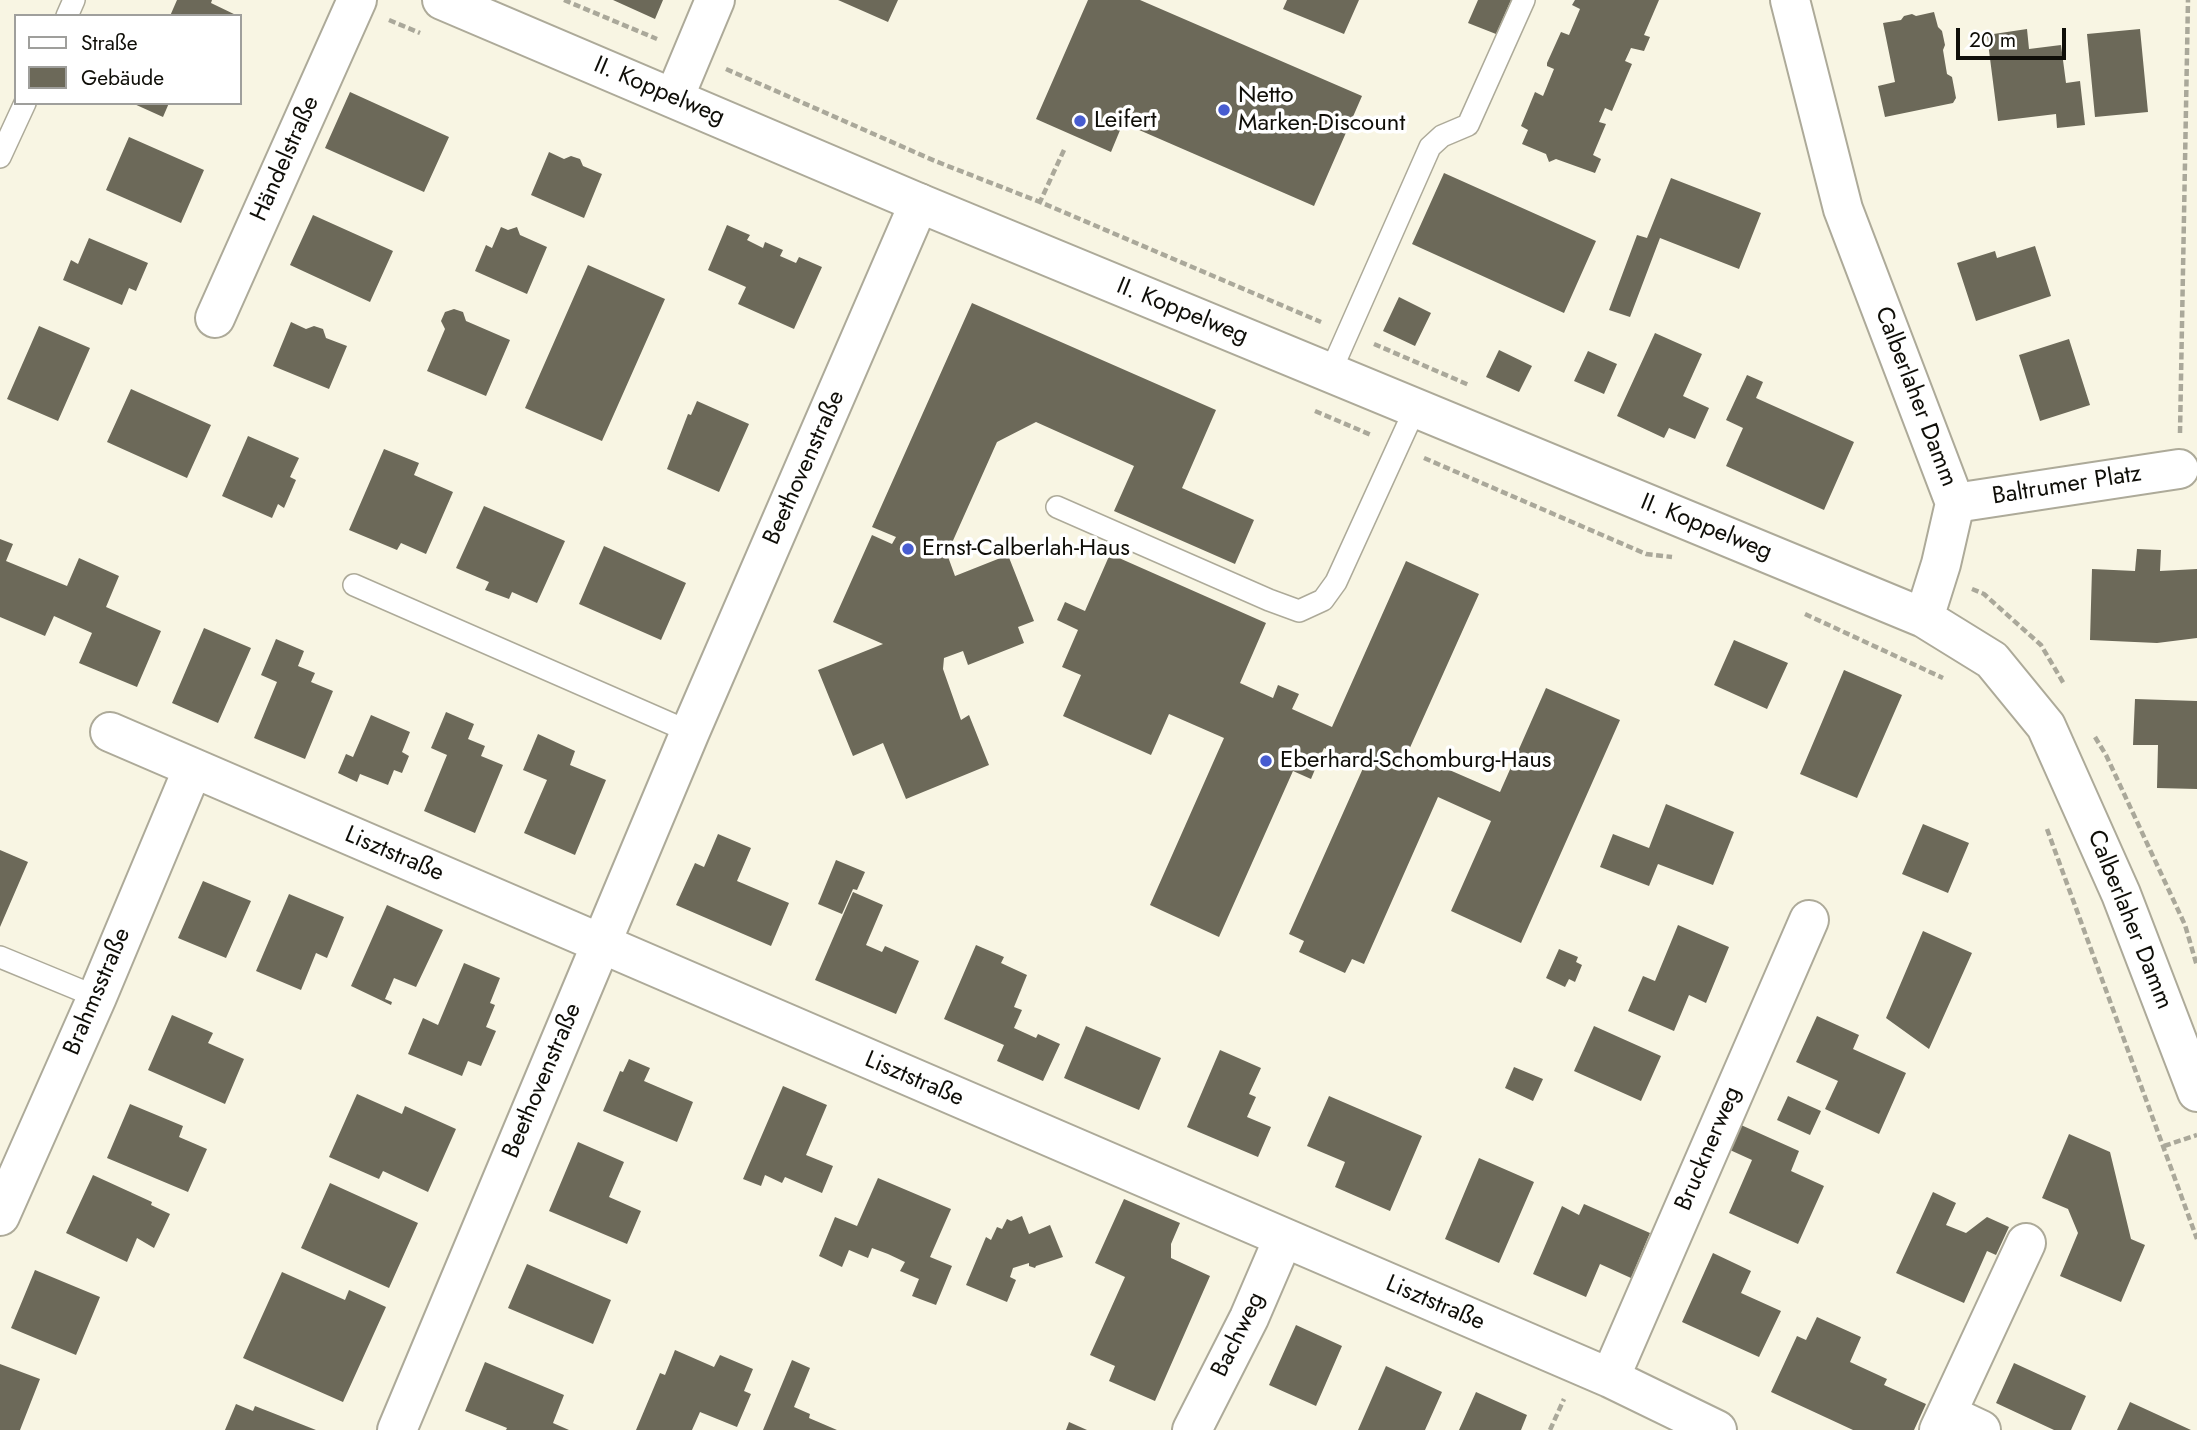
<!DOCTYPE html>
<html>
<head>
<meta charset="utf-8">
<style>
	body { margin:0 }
	#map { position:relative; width:2197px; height:1430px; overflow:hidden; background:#f8f5e3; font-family:Jost,sans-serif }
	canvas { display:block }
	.legend { position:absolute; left:14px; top:14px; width:228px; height:91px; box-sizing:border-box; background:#fff; border:2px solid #9f9f9c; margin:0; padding:9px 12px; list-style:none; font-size:21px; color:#0f0e08 }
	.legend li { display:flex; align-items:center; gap:14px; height:35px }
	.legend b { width:35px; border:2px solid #9f9f9c }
	.scale { position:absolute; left:1956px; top:28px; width:110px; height:32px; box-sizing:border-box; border:4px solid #0f0e08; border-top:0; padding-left:9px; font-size:21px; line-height:24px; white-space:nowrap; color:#0f0e08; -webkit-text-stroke:5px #fff; paint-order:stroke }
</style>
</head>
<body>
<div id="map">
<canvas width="2197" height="1430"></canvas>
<ul class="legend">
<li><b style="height:9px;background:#fff"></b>Straße</li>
<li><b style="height:19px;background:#6c6959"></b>Gebäude</li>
</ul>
<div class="scale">20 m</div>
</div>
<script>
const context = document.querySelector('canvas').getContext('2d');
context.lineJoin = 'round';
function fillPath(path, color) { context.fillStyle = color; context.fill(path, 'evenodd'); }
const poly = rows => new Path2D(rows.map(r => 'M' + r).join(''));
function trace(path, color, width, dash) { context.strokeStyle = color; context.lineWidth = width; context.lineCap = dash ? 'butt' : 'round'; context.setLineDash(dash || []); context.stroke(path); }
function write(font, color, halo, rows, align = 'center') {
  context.font = font + ' Jost,sans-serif'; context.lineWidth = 7; context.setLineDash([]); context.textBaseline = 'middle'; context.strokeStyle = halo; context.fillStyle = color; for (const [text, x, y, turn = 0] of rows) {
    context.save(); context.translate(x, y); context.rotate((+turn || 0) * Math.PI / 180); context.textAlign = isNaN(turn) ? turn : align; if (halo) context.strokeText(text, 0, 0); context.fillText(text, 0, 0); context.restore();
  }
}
fillPath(poly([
	[177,0,212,0,211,3,238,16,170,16],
	[613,0,663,0,655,19],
	[838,0,898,0,888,22],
	[1088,0,1140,0,1362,96,1314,206,1123,123,1111,152,1036,119],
	[1287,0,1359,0,1344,34,1283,9],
	[1478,0,1511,0,1496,34,1468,23],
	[1575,0,1659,0,1644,35,1650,37,1644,51,1631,48,1625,61,1632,64,1612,111,1605,108,1599,122,1606,124,1593,155,1601,159,1595,173,1556,159,1549,162,1546,154,1522,144,1528,130,1521,126,1535,92,1543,96,1554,69,1547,66,1547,63,1561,32,1569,35,1580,9,1572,5],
	[1934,12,1938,27,1942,31,1945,45,1943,50,1947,74,1952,77,1956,98,1953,103,1885,117,1878,86,1895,82,1883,23,1901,20,1904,16,1912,14,1916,16],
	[2027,29,2029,49,2061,45,2066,83,2080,81,2085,125,2057,128,2056,114,1998,121,1987,35],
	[2140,29,2148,112,2095,117,2087,34],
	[350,92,449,137,424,192,325,148],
	[132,103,169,103,163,117],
	[129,137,204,170,181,223,106,190],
	[549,152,564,159,571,156,580,159,583,166,602,174,584,218,531,195],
	[1444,173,1596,241,1564,313,1412,244],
	[1671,178,1761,213,1739,269,1660,238,1630,317,1609,310,1637,235,1647,238],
	[313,215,393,251,370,302,290,265],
	[727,225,750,235,747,240,763,248,765,242,783,250,780,256,796,263,799,257,822,267,794,329,738,304,746,287,708,270],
	[501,227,508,230,517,227,520,235,547,247,527,294,475,271,486,245,492,248],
	[89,238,148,263,136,291,129,288,122,305,63,280,71,260,78,264],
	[2035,246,2051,296,1976,321,1957,263,1995,251,1997,258],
	[588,265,665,299,602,441,525,408],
	[1399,297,1431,313,1415,346,1383,331],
	[972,303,1216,410,1182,488,1254,520,1235,564,1114,511,1134,466,1036,422,997,442,947,554,955,576,1008,555,1034,621,1018,627,1024,643,968,665,963,651,944,658,943,669,961,720,969,715,989,765,906,799,883,743,853,756,818,670,883,644,833,622,872,535,892,544,896,537,872,527],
	[454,309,463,312,466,321,510,340,486,396,427,371,445,329,441,321,445,312],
	[291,322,306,329,314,326,323,329,326,338,347,346,329,389,273,366],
	[39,326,90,348,58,421,7,399],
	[1655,333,1702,354,1683,396,1709,408,1695,439,1669,428,1664,438,1617,416],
	[2069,339,2090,405,2040,421,2019,355],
	[1499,350,1532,366,1519,392,1486,377],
	[1588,351,1617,364,1604,394,1574,381],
	[1747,375,1763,382,1756,398,1854,442,1824,510,1726,466,1743,428,1726,420],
	[131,389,211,425,187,478,107,442],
	[697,401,749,424,719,492,667,469,688,414,691,415],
	[248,436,299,458,290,477,296,480,284,508,278,504,272,518,222,496],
	[384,449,419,463,414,475,453,492,426,554,401,543,397,550,349,530],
	[484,506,565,541,537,603,512,592,509,599,485,590,489,582,456,568],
	[0,539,13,544,6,561,67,586,79,558,119,576,106,607,161,631,137,687,79,663,92,633,54,616,45,636,0,617],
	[604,546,686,583,661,640,579,604],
	[2137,549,2161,550,2160,571,2197,569,2197,638,2157,643,2090,640,2092,569,2135,571],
	[1110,554,1266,623,1240,683,1273,698,1278,685,1299,694,1292,709,1332,727,1406,561,1479,594,1408,752,1500,792,1546,688,1620,720,1521,943,1451,911,1491,821,1438,797,1364,964,1352,959,1345,973,1299,952,1304,941,1289,934,1364,766,1324,748,1311,779,1293,771,1219,937,1150,905,1224,738,1169,714,1151,755,1063,716,1081,675,1062,667,1078,630,1057,620,1065,602,1085,611],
	[204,628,251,648,218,723,172,703],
	[276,639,304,651,298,666,315,673,311,682,333,691,305,759,254,738,277,682,261,675],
	[1734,640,1788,663,1767,709,1714,685],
	[1844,670,1902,695,1857,798,1800,774],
	[2135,699,2197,701,2197,789,2157,788,2158,745,2133,745],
	[446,712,474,724,468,739,485,746,481,756,503,765,475,833,424,811,447,755,431,748],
	[371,715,410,732,402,752,409,756,402,773,394,770,388,785,360,774,357,782,338,773,346,754,353,757],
	[538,734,575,751,570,765,606,780,575,855,524,833,547,780,523,770],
	[1666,804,1734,832,1713,885,1658,864,1649,886,1600,867,1613,834,1649,848],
	[1923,824,1969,843,1948,893,1902,874],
	[718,834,751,848,737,881,789,903,771,946,676,905,695,863,704,867],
	[0,850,28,862,0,927],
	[836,860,865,872,857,890,853,889,842,914,818,904],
	[203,881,251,901,226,958,178,938],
	[853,892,883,905,866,945,882,952,885,946,919,961,896,1014,815,980],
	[289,894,344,917,327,958,316,953,301,990,256,971],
	[387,905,443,930,416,987,394,978,385,999,392,1002,391,1005,351,986],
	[1678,925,1729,947,1706,1003,1689,995,1674,1031,1628,1011,1643,976,1655,981],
	[1923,931,1972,953,1929,1049,1886,1018],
	[976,945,1004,957,1001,963,1027,975,1014,1007,1022,1010,1014,1028,1036,1038,1038,1034,1060,1044,1043,1081,997,1061,1004,1045,944,1019],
	[1559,949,1578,957,1576,962,1582,965,1575,982,1569,979,1565,987,1546,978],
	[464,963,500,978,490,1003,495,1005,486,1027,496,1031,481,1066,468,1061,462,1076,408,1054,423,1018,438,1025],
	[172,1015,213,1033,208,1043,244,1059,225,1104,148,1070],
	[1817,1016,1859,1035,1853,1049,1906,1073,1879,1134,1825,1109,1838,1081,1796,1062],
	[1086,1026,1161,1058,1139,1110,1064,1078],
	[1594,1026,1661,1056,1641,1101,1574,1071],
	[1220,1050,1261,1068,1249,1094,1256,1097,1247,1117,1271,1127,1258,1157,1187,1127],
	[629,1059,650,1068,644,1081,693,1102,677,1142,603,1111,620,1071,623,1072],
	[1514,1067,1543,1079,1533,1101,1505,1088],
	[783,1086,827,1105,806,1155,833,1166,822,1193,785,1177,782,1183,765,1175,761,1186,743,1179],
	[357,1094,402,1114,405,1106,456,1129,428,1192,383,1171,379,1179,329,1157],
	[1329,1096,1422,1136,1390,1211,1335,1187,1345,1162,1307,1146],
	[1788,1096,1821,1111,1810,1135,1777,1120],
	[130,1104,183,1126,179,1137,207,1149,188,1192,107,1158],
	[1741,1125,1799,1151,1791,1171,1824,1186,1798,1244,1729,1213,1752,1160,1730,1150],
	[2069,1134,2110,1152,2131,1239,2145,1245,2121,1302,2060,1276,2078,1233,2068,1209,2042,1198],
	[578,1142,624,1162,609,1197,641,1211,627,1244,549,1211],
	[1479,1158,1534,1182,1499,1263,1445,1239],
	[93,1175,152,1202,151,1205,170,1214,154,1248,137,1238,127,1262,66,1233],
	[878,1178,951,1209,930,1257,952,1266,936,1305,912,1296,919,1279,900,1271,905,1262,888,1254,872,1248,868,1258,849,1250,842,1267,819,1256,835,1217,857,1226],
	[330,1183,418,1223,389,1288,301,1248],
	[1933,1192,1956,1203,1946,1225,1966,1233,1987,1217,2009,1227,1996,1255,1987,1251,1964,1303,1896,1273],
	[1124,1199,1180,1223,1171,1244,1171,1258,1210,1276,1155,1401,1109,1381,1115,1366,1090,1355,1125,1277,1095,1263],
	[1584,1204,1650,1233,1631,1278,1600,1264,1586,1297,1533,1274,1562,1206,1579,1215],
	[1022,1216,1029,1234,1050,1225,1063,1257,1036,1266,1035,1268,1029,1266,1029,1263,1013,1268,1010,1277,1016,1280,1007,1302,966,1285,986,1237,991,1240,997,1227,1002,1229,1007,1219,1011,1221],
	[1713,1253,1751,1271,1741,1293,1781,1311,1759,1357,1682,1322],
	[527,1264,611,1300,593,1344,508,1308],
	[35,1270,100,1297,76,1355,11,1328],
	[282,1272,345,1300,349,1290,386,1307,343,1402,243,1358],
	[1817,1317,1861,1337,1850,1362,1887,1379,1884,1385,1926,1404,1914,1430,1853,1430,1771,1392,1797,1336,1806,1340],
	[1296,1325,1342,1346,1316,1406,1269,1385],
	[675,1350,714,1367,720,1355,753,1369,744,1391,751,1394,737,1427,700,1412,692,1430,636,1430,660,1373,665,1375],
	[792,1360,810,1368,794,1407,810,1414,809,1418,837,1430,763,1430],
	[485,1362,564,1395,553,1423,569,1430,506,1430,507,1428,465,1411],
	[2014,1363,2086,1396,2071,1430,2054,1430,1996,1403],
	[0,1364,40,1379,20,1430,0,1430],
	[1386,1366,1442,1392,1425,1430,1358,1430],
	[1476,1392,1527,1415,1521,1430,1459,1430],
	[2130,1402,2191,1430,2117,1430],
	[236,1404,253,1411,255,1406,316,1430,225,1430],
	[1069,1422,1087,1430,1066,1430]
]), '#6c6959');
const lane = poly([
	[67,16,74,0],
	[0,157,25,103],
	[1330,373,1430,147,1442,136,1468,125,1524,0],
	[1057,507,1269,600,1299,611,1323,600,1336,582,1415,409],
	[354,585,690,732],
	[0,957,97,997]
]);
const street = poly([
	[674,98,715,0],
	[215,318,357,0],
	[1955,503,2179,469],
	[110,732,1610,1378,1717,1430],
	[0,1216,97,997,193,768],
	[1610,1378,1809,920],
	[1947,1414,1981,1430],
	[397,1430,690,732,919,203],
	[1192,1430,1249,1318,1283,1239],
	[1939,1430,2026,1243]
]);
const secondary = poly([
	[442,0,919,203,1924,618,1992,660,2046,726,2121,894,2197,1092],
	[1790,0,1843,209,1955,503,1941,564,1924,618]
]);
trace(lane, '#adaa99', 24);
trace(street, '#adaa99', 42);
trace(secondary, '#adaa99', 42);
trace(poly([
	[564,0,657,39],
	[389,20,420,33],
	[726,69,935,161,1040,202,1321,322],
	[1039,204,1064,150],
	[1374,344,1469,385],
	[1315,411,1371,435],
	[2180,433,2188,0],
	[1424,458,1646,554,1672,557],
	[1972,589,1984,594,2041,645,2064,684],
	[1805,614,1943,678],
	[2095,737,2106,755,2185,925,2197,966],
	[2047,829,2197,1239],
	[2164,1146,2197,1135],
	[1550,1430,1564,1399]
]), '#aaa89a', 4.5, [7, 3.5]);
trace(lane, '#fff', 21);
trace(street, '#fff', 38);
trace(secondary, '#fff', 38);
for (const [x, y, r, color] of [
	[1224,110,7,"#475cd0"],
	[1080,121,7,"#475cd0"],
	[908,549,7,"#475cd0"],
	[1266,761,7,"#475cd0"]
]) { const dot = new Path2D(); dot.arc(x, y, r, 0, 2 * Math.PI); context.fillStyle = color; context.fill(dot); trace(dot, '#fff', 2.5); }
write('24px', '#0f0e08', '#fff', [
	["II. Koppelweg",659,92,23],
	["Händelstraße",286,159,-66],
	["II. Koppelweg",1182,312,22],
	["Calberlaher Damm",1915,397,69],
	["Beethovenstraße",805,468,-66],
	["Baltrumer Platz",2067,486,-9],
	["II. Koppelweg",1706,528,22],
	["Lisztstraße",394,855,23],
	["Calberlaher Damm",2129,920,68],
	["Brahmsstraße",98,992,-67],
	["Lisztstraße",914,1080,23],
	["Beethovenstraße",543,1081,-67],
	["Brucknerweg",1709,1149,-67],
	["Lisztstraße",1435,1304,23],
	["Bachweg",1239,1335,-64]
]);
write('24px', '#0f0e08', '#fff', [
	["Netto",1238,96],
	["Marken-Discount",1238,124],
	["Leifert",1094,121],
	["Ernst-Calberlah-Haus",922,549],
	["Eberhard-Schomburg-Haus",1280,761]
], 'left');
</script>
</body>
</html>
